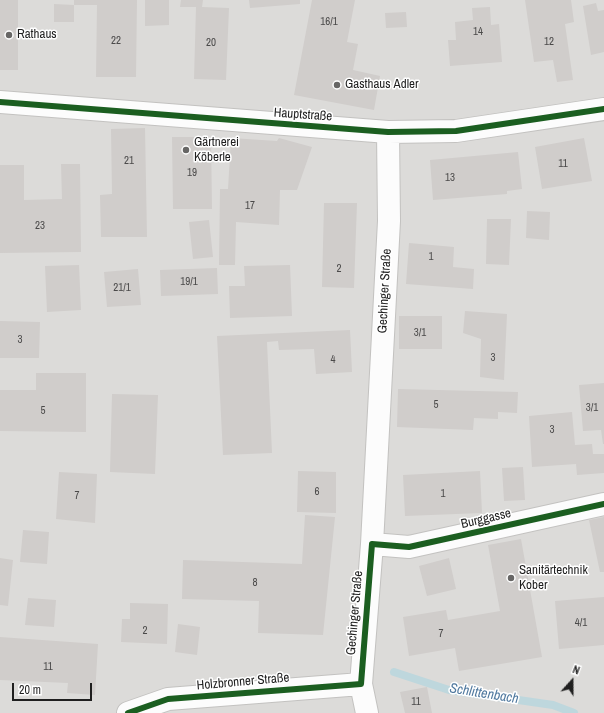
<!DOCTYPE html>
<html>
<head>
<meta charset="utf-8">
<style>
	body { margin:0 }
	#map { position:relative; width:604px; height:713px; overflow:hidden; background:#edebe8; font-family:"Archivo Narrow",sans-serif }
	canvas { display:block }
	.north { position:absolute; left:552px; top:661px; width:40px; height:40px; -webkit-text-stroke:3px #fff; paint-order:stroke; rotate:21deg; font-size:11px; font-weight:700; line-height:16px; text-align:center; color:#1f1f1f }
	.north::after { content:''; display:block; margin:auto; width:14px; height:18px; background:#1f1f1f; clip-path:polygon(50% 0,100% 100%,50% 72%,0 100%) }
	.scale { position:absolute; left:12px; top:683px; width:80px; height:18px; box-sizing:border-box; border:2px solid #1f1f1f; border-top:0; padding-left:5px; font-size:12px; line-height:14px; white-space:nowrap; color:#1f1f1f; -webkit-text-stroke:3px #fff; paint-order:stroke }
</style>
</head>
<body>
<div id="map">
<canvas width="604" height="713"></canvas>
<div class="north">N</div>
<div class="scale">20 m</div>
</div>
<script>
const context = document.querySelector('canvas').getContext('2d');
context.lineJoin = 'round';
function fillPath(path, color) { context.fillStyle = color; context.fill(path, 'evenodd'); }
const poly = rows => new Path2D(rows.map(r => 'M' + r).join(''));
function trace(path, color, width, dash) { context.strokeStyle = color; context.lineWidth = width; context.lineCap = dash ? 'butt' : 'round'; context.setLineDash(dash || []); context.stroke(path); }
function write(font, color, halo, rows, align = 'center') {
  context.font = font + ' "Archivo Narrow",sans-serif'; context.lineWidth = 3; context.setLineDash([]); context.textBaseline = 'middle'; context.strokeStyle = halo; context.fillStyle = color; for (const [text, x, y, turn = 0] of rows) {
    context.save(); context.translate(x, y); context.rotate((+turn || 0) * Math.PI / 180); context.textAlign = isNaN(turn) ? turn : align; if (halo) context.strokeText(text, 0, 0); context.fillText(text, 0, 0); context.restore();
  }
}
fillPath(poly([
	[0,0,604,0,604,713,0,713]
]), '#dcdbd9');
trace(poly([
	[394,672,449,690,553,705,574,713]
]), '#bed7dd', 8);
fillPath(poly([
	[0,0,18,0,18,70,0,70],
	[74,0,137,0,136,77,96,77,97,5,74,5],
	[145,0,169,0,169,25,145,26],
	[181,0,203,0,202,7,229,8,226,80,194,79,196,7,180,7],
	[249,0,300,0,300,4,250,8],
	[312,0,355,0,347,42,358,44,353,70,380,76,374,110,294,95],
	[525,0,571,0,574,22,565,24,573,80,557,82,553,60,534,62],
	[596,3,598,11,604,10,604,52,591,55,583,6],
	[54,4,74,5,74,22,54,22],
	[490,7,491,25,499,24,502,62,450,66,448,40,456,40,455,22,473,20,472,8],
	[406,12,407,27,386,28,385,13],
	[145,128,147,237,101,237,100,195,112,194,111,129],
	[172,137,211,137,212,209,173,209],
	[231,138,277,141,279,138,312,147,297,190,280,190,279,225,236,222,235,265,219,265,220,189,228,189],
	[584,138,592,181,542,189,535,147],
	[518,152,522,189,507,191,507,194,433,200,430,160],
	[61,164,80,164,81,252,0,253,0,165,24,165,24,200,62,199],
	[324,203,357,203,354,288,322,287],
	[527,211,550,212,549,240,526,238],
	[487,219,511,219,509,265,486,264],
	[209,220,213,257,193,259,189,222],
	[409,243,454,247,453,267,474,269,473,289,406,284],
	[79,265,81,310,47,312,45,266],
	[290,265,292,316,230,318,229,286,245,286,244,266],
	[217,268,218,294,161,296,160,270],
	[138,269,141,305,107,307,104,272],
	[465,311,507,314,504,380,480,377,481,339,463,333],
	[399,316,442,316,442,349,399,349],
	[0,321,40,322,39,358,0,358],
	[350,330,352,372,316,374,314,349,279,350,278,341,267,342,272,453,223,455,217,336],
	[36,373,86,373,86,432,0,431,0,390,36,390],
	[604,383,604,444,603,444,601,430,583,431,579,385],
	[398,389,518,392,517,413,498,412,498,419,474,418,473,430,397,427],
	[112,394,158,395,155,474,110,472],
	[572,412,575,445,592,444,593,454,604,454,604,473,577,475,576,464,532,467,529,416],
	[523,467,525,500,504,501,502,468],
	[298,471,336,472,336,513,297,512],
	[480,471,482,513,405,516,403,475],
	[59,472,97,474,95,523,56,519],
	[305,515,335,517,323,635,258,633,259,601,182,599,183,560,302,564],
	[604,517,604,572,600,572,589,520],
	[23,530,49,532,47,564,20,562],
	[521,539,542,657,459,671,455,648,409,656,403,617,446,610,448,620,500,611,488,545],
	[0,558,13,560,8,606,0,605],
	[449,558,456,589,427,596,419,566],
	[604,597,604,645,559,649,555,601],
	[28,598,56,600,54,627,25,625],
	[130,603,168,604,167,644,121,642,122,619,130,619],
	[178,624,200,627,197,655,175,652],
	[0,637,98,644,95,695,67,693,68,683,0,680],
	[427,687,432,713,405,713,400,692]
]), '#d0cdcb');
const minor = poly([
	[0,102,388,132,456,131,604,109],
	[372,544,409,547,604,504],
	[128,713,168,699,361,684],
	[367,713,361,684,372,544,389,221,388,132]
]);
trace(minor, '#c3c2c0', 24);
trace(minor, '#fcfcfc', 22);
trace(poly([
	[0,102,388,132,456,131,604,109],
	[128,713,168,699,361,684,372,544,409,547,604,504]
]), '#1b5e20', 6);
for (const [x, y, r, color] of [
	[9,35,4,"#676665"],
	[337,85,4,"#676665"],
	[186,150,4,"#676665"],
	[511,578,4,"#676665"]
]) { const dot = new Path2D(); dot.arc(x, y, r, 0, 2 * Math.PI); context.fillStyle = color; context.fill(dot); trace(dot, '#fff', 1.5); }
write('11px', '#4b4a4a', null, [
	["16/1",329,22],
	["14",478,32],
	["22",116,41],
	["12",549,42],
	["20",211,43],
	["21",129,161],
	["11",563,164],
	["19",192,173],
	["13",450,178],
	["17",250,206],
	["23",40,226],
	["1",431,257],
	["2",339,269],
	["19/1",189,282],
	["21/1",122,288],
	["3/1",420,333],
	["3",20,340],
	["3",493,358],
	["4",333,360],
	["5",436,405],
	["3/1",592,408],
	["5",43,411],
	["3",552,430],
	["6",317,492],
	["1",443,494],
	["7",77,496],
	["8",255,583],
	["4/1",581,623],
	["2",145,631],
	["7",441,634],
	["11",48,667],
	["11",416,702]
]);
write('13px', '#1f1f1f', '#fff', [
	["Rathaus",17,35],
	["Gasthaus Adler",345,85],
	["Gärtnerei",194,143],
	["Köberle",194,158],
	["Sanitärtechnik",519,571],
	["Kober",519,586]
], 'left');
write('13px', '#1f1f1f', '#fff', [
	["Hauptstraße",303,115,4],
	["Gechinger Straße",385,291,-87],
	["Burggasse",486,519,-13],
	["Gechinger Straße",355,613,-85],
	["Holzbronner Straße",243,682,-5]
]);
write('italic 14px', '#50799f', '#fff', [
	["Schlittenbach",484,694,9]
]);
</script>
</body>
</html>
